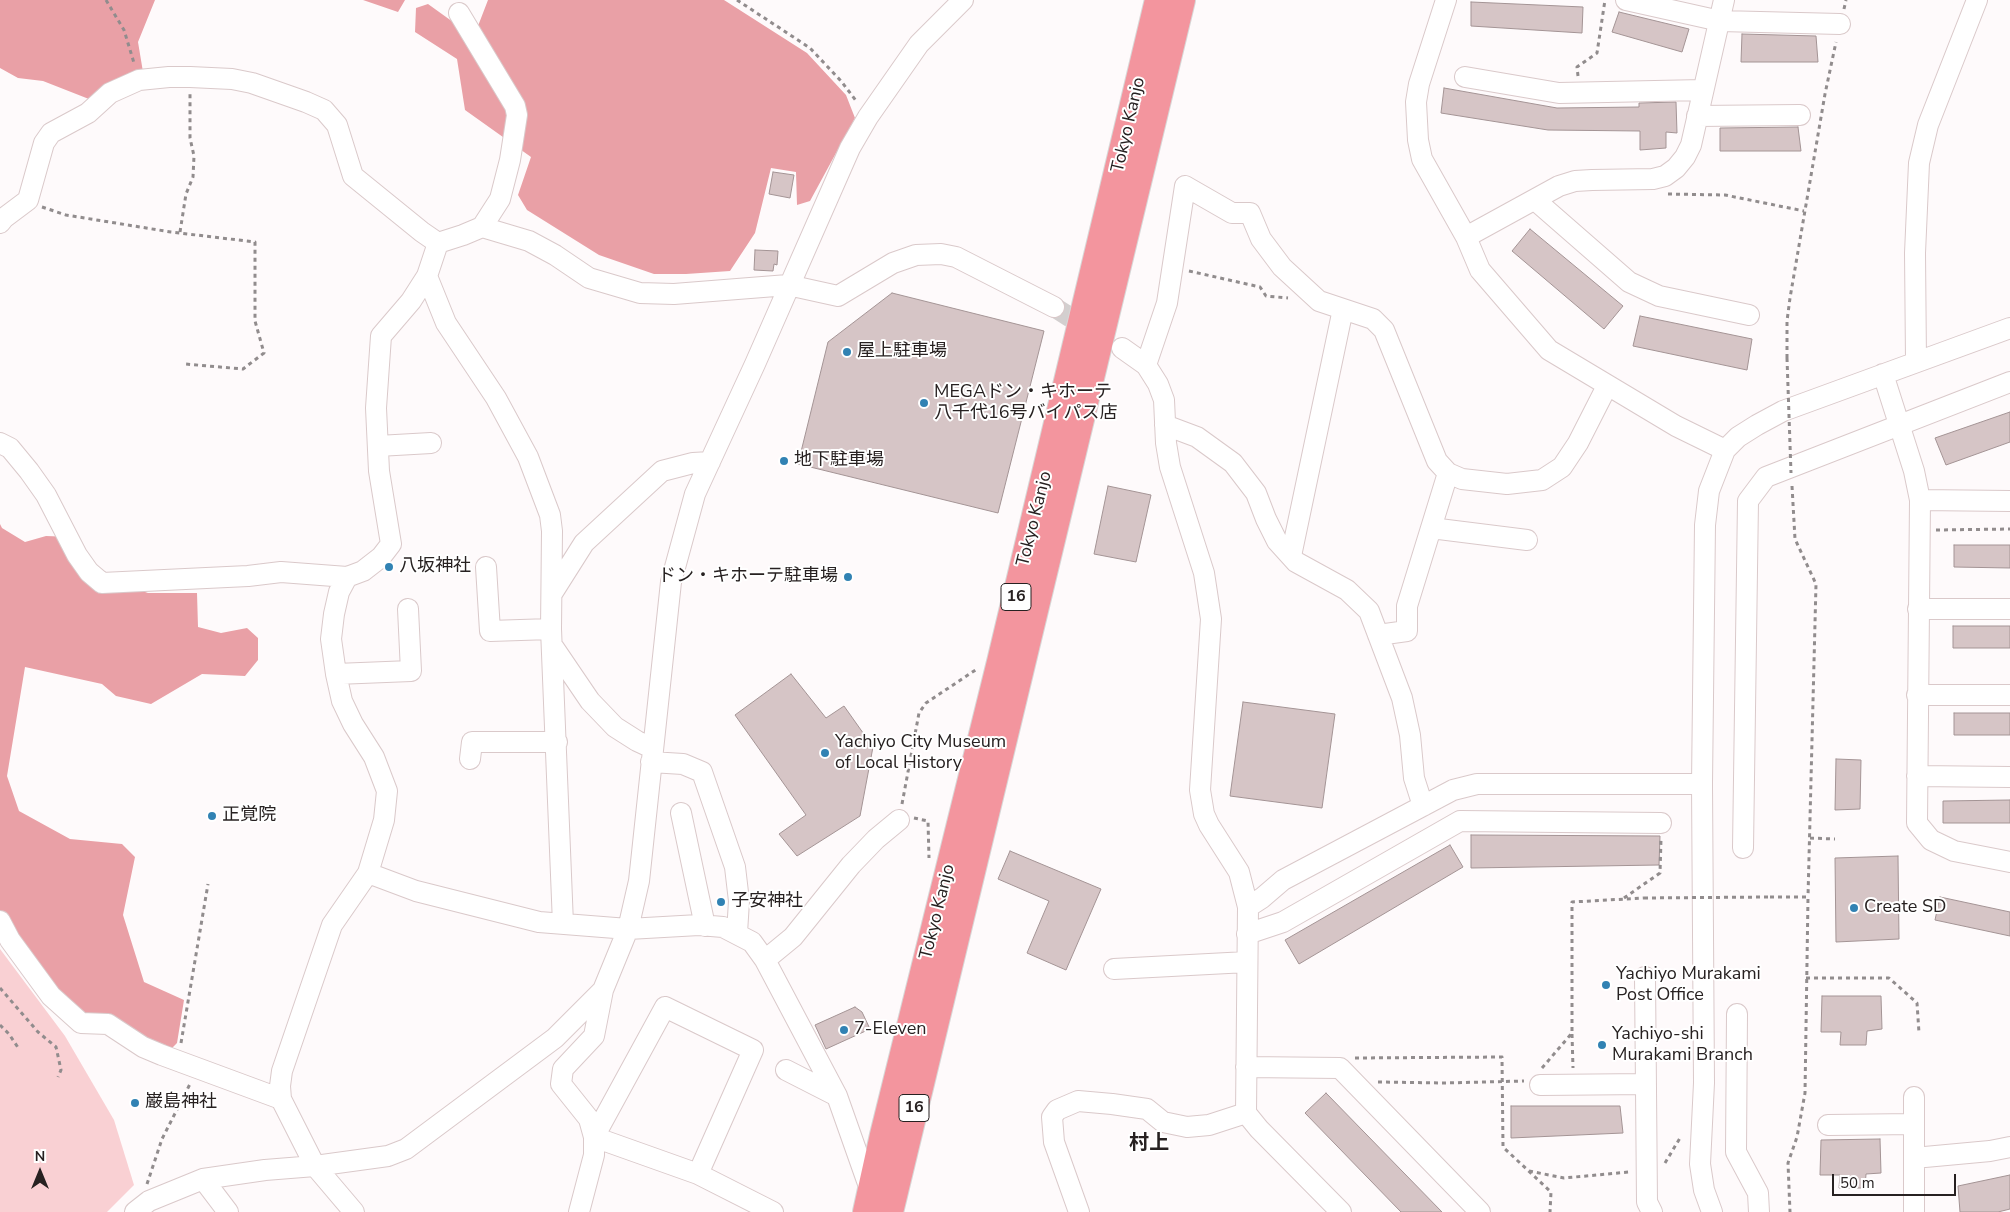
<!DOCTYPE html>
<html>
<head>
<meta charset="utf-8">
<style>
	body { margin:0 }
	#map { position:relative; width:2010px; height:1212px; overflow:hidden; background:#fefafb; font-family:"Nunito Sans",sans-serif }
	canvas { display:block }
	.north { position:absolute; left:15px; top:1147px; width:50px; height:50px; -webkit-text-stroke:4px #fff; paint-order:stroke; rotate:0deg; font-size:14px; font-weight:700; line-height:20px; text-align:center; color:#272121 }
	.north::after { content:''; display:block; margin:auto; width:18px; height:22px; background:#272121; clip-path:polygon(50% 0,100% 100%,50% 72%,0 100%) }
	.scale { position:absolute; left:1832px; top:1174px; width:124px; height:22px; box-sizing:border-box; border:2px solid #272121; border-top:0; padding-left:6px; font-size:15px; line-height:18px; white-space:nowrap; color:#272121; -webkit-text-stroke:4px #fff; paint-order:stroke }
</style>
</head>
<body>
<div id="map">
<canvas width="2010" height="1212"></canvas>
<div class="north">N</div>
<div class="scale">50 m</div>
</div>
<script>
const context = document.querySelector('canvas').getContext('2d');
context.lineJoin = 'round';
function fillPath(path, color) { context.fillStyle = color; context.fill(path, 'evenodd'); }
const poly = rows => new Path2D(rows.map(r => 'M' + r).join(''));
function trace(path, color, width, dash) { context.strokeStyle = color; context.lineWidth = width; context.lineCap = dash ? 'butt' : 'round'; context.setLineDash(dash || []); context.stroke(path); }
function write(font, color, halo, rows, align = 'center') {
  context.font = font + ' "Nunito Sans","Noto Sans JP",sans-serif'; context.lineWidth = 4; context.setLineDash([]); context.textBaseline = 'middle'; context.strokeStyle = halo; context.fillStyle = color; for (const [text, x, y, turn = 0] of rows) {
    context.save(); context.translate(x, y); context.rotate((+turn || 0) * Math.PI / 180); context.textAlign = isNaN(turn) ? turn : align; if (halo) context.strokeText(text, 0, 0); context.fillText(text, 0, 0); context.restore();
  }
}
fillPath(poly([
	[0,949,65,1036,114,1120,134,1185,107,1212,0,1212]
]), '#f9d0d3');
fillPath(poly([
	[0,0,155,0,138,42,143,72,94,101,43,81,18,78,0,68],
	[363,0,405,0,398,12],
	[488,0,724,0,807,53,846,95,855,118,810,201,797,205,796,172,771,168,755,233,730,271,686,274,654,274,599,255,527,210,518,195,531,157,465,110,457,59,415,32,416,8,428,4,453,22,478,26],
	[0,524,2,528,25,542,46,536,72,537,85,549,99,576,148,593,197,593,198,627,221,633,247,628,258,638,258,660,245,676,202,674,151,704,116,696,102,684,25,667,7,776,19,811,70,839,122,844,135,857,123,915,144,982,184,1000,177,1043,172,1048,81,1017,57,993,0,912]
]), '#e9a0a6');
const building = poly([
	[1471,2,1583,7,1582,33,1471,26,1471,2],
	[1619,12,1689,29,1682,52,1612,32,1619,12],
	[1742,34,1816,36,1818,62,1741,62,1742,34],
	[1444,88,1557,108,1639,107,1639,103,1676,102,1677,133,1666,132,1666,148,1640,150,1640,131,1548,130,1441,113,1444,88],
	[1798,127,1801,151,1720,151,1720,128,1798,127],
	[773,172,794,175,790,198,769,194,773,172],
	[1530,229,1623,306,1604,329,1512,251,1530,229],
	[755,250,778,251,777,265,774,264,773,271,754,270,755,250],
	[892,293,1044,331,998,513,798,464,828,342,892,293],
	[1640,316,1752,339,1747,370,1633,346,1640,316],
	[2010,412,2010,442,1946,465,1935,438,2010,412],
	[1108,486,1151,495,1136,562,1094,554,1108,486],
	[1954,545,2010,545,2010,568,1954,567,1954,545],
	[1953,626,2010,626,2010,648,1953,648,1953,626],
	[791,674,826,718,844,706,873,747,860,816,797,856,779,834,806,815,735,715,791,674],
	[1243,702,1335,714,1322,808,1230,796,1243,702],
	[1954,713,2010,713,2010,735,1954,735,1954,713],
	[1836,759,1861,760,1860,809,1835,810,1836,759],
	[2010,800,2010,823,1943,823,1943,801,2010,800],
	[1471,835,1660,836,1659,865,1471,868,1471,835],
	[1450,845,1463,867,1299,964,1285,940,1450,845],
	[1010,851,1101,889,1066,970,1027,953,1049,901,998,879,1010,851],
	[1898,856,1899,939,1836,942,1835,858,1898,856],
	[1940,897,2010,912,2010,936,1935,920,1940,897],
	[1822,996,1881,996,1882,1029,1867,1031,1866,1045,1840,1045,1841,1032,1821,1032,1822,996],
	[855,1007,862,1012,870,1029,826,1049,815,1025,855,1007],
	[1326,1093,1442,1212,1401,1212,1305,1113,1326,1093],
	[1511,1106,1620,1106,1623,1133,1511,1138,1511,1106],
	[1880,1139,1881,1173,1866,1174,1865,1188,1839,1188,1840,1175,1820,1175,1821,1140,1880,1139],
	[2010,1175,2010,1209,1998,1212,1960,1212,1958,1186,2010,1175]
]);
fillPath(building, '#d6c5c6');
trace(building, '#a49495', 1);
trace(poly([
	[1054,307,1093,332]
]), '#d3cfcf', 20, [20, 10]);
const minor = poly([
	[1446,0,1419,84,1416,102,1418,140,1422,159,1466,237,1480,270,1549,350,1676,426,1725,450],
	[1626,0,1720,21,1840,24],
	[459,13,515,106,517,115,510,160,500,199,482,227],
	[1465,77,1559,93,1703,90],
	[1697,116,1800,115],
	[1535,200,1629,282,1659,296,1749,315],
	[0,223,4,218,28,200,44,143,51,133,88,113,110,93,139,80,169,77,190,77,232,79,252,83,306,102,324,110,337,125,353,176,422,232,438,243],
	[1466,237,1559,186,1575,181,1592,180,1653,179,1665,176,1676,168,1685,157,1691,145,1724,0],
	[438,243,427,276,446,323,496,398,528,457,550,515,552,531,551,629,563,924],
	[438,243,463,235,482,227,529,241,555,255,589,278,640,293,674,294,788,285,838,296,893,263,916,255,941,254,956,257,1054,307],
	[1122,348,1146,365,1158,384,1164,400,1166,443,1170,467,1204,573,1211,619,1200,790,1204,814,1209,825,1239,872,1248,907,1246,1113,1259,1129,1341,1212],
	[1916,361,1915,253,1919,163,1928,125,1977,0],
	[1146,365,1167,303,1185,186,1232,213,1250,213,1261,239,1282,267,1319,301,1373,319,1384,330,1437,461,1448,473,1462,479,1507,484,1542,480,1562,467,1578,443,1607,386],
	[1883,374,1914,471,1920,500,1917,823,1931,840,1954,851,2010,862],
	[1165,425,1197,437,1233,463,1256,493,1266,519,1277,541,1296,562,1347,590,1369,611,1402,698,1410,735,1414,778,1423,806],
	[0,443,10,448,29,471,46,495,77,555,89,572,102,583,248,576,281,572,347,577],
	[378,446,431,443],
	[1920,500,2010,501],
	[1431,528,1527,540],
	[1291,556,1343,309],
	[486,567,490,631,551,629],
	[553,592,584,543,662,471,693,463,710,462],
	[1918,609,2010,609],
	[1378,635,1407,631,1407,606,1448,473],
	[554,648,590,701,615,727,637,741,652,748],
	[336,674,411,671,408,609],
	[1917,695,2010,695],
	[470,759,472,742,557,742],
	[651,762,683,764,702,772,735,867,739,901,737,933],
	[1917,776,2010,777],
	[681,813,705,926],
	[1743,848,1748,501,1766,477,2010,382],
	[368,873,416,891,539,922,628,929,699,925,723,927,752,942,765,960,837,1096,872,1195],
	[1248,907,1262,898,1283,880,1453,790,1477,784,1702,784],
	[0,921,10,940,51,996,81,1023,108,1024,143,1047,162,1055,281,1099],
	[1247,934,1283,922,1460,821,1661,823],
	[765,960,793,937,851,865,876,839,899,820],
	[1114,969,1247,962],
	[1645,977,1647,1202,1652,1212],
	[665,1007,753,1050,698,1174,594,1137,665,1007],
	[1737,1014,1736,1152,1758,1193,1759,1212],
	[1246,1067,1340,1068,1480,1212],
	[786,1070,837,1096],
	[1540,1085,1646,1084],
	[1914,1097,1914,1212],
	[1828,1125,1914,1124],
	[1914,1158,1990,1151,2010,1147],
	[698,1174,773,1212],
	[203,1179,228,1212],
	[135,1212,149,1201,203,1179,265,1170,315,1166,388,1156,406,1149,555,1038,603,990,628,929,639,881,671,582,695,494,755,364,850,148,868,117,919,44,963,0],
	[354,1212,315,1166,281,1099,280,1086,282,1071,332,925,368,873,384,820,387,791,374,757,353,724,342,701,336,674,331,639,334,614,339,592,347,577,363,571,381,557,391,544,379,471,376,408,381,336,411,301,427,276],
	[579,1212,594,1155,594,1137,589,1119,561,1084,563,1069,594,1036,603,990],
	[1079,1212,1054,1142,1052,1117,1057,1110,1078,1101,1112,1104,1147,1109,1163,1122,1187,1127,1209,1125,1246,1113],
	[1712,1212,1704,1190,1700,1164,1704,1083,1702,784,1705,525,1709,491,1725,450,1738,437,1757,425,1783,411,2010,328]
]);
const highway = poly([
	[867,1212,884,1135,1001,662,1159,0],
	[889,1212,1181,0]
]);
trace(minor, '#dac9ca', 22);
trace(highway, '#d8d7d7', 30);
trace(poly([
	[106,0,124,30,134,63],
	[737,0,810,48,841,81,857,102],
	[1844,9,1846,0],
	[1578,76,1577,67,1597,53,1605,0],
	[1668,194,1725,195,1804,211],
	[42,207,66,215,171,232,255,242,255,321,264,353,243,369,185,364],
	[180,232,186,194,193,177,194,156,190,138,190,93],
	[1189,271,1260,287,1266,296,1288,298],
	[1787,358,1787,321,1790,298,1825,94,1836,42],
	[1792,486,1795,539,1816,584,1808,897],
	[1936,530,2010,529],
	[902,804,919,713,926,703,977,669],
	[914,818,928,821,929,858],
	[1810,838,1835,839],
	[1770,897,1808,897,1805,1093,1797,1137,1788,1163,1790,1212],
	[1624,898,1660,873,1661,839],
	[1806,978,1889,978,1917,1003,1919,1033],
	[0,988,38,1032,56,1047,61,1070,58,1077],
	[0,1025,9,1034,19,1049],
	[1572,1034,1573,1068],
	[181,1043,208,884],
	[1355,1058,1502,1057,1503,1147,1551,1192,1550,1212],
	[1542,1068,1572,1033,1572,902,1644,898],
	[1378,1082,1445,1083,1524,1081],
	[1665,1163,1680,1138],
	[1529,1171,1564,1178,1629,1172],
	[147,1184,162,1139,190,1084]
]), '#918c8d', 3, [4, 4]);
trace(minor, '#fff', 20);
trace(highway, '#f3959e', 28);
trace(poly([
	[1787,358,1791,473],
	[1644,898,1770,897]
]), '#918c8d', 3, [4, 4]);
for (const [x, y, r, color] of [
	[847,352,5,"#3182b3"],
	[924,403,5,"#3182b3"],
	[784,461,5,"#3182b3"],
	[389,567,5,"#3182b3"],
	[848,577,5,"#3182b3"],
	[825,753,5,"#3182b3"],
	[212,816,5,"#3182b3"],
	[721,902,5,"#3182b3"],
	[1854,908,5,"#3182b3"],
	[1606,985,5,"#3182b3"],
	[844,1030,5,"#3182b3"],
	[1602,1045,5,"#3182b3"],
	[135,1103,5,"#3182b3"]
]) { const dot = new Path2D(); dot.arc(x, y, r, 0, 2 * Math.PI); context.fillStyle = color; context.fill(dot); trace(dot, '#fff', 2); }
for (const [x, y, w] of [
	[1016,597,30],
	[914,1108,30]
]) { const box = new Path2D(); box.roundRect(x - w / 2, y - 13.5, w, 27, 4); context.fillStyle = '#fff'; context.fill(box); trace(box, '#272121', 1); }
write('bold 16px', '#272121', null, [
	["16",1016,597],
	["16",914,1108]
]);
write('18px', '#272121', '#fff', [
	["Tokyo Kanjo",1129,125,-77],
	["Tokyo Kanjo",1035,519,-76],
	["Tokyo Kanjo",938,912,-76]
]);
write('18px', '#272121', '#fff', [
	["屋上駐車場",857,352],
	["MEGAドン・キホーテ",934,393],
	["八千代16号バイパス店",934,414],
	["地下駐車場",794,461],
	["八坂神社",399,567],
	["ドン・キホーテ駐車場",838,577,"right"],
	["Yachiyo City Museum",835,743],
	["of Local History",835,764],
	["正覚院",222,816],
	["子安神社",731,902],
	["Create SD",1864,908],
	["Yachiyo Murakami",1616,975],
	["Post Office",1616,996],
	["7-Eleven",854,1030],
	["Yachiyo-shi",1612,1035],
	["Murakami Branch",1612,1056],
	["巌島神社",145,1103]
], 'left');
write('bold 20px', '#272121', '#fff', [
	["村上",1149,1144]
]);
</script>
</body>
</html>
